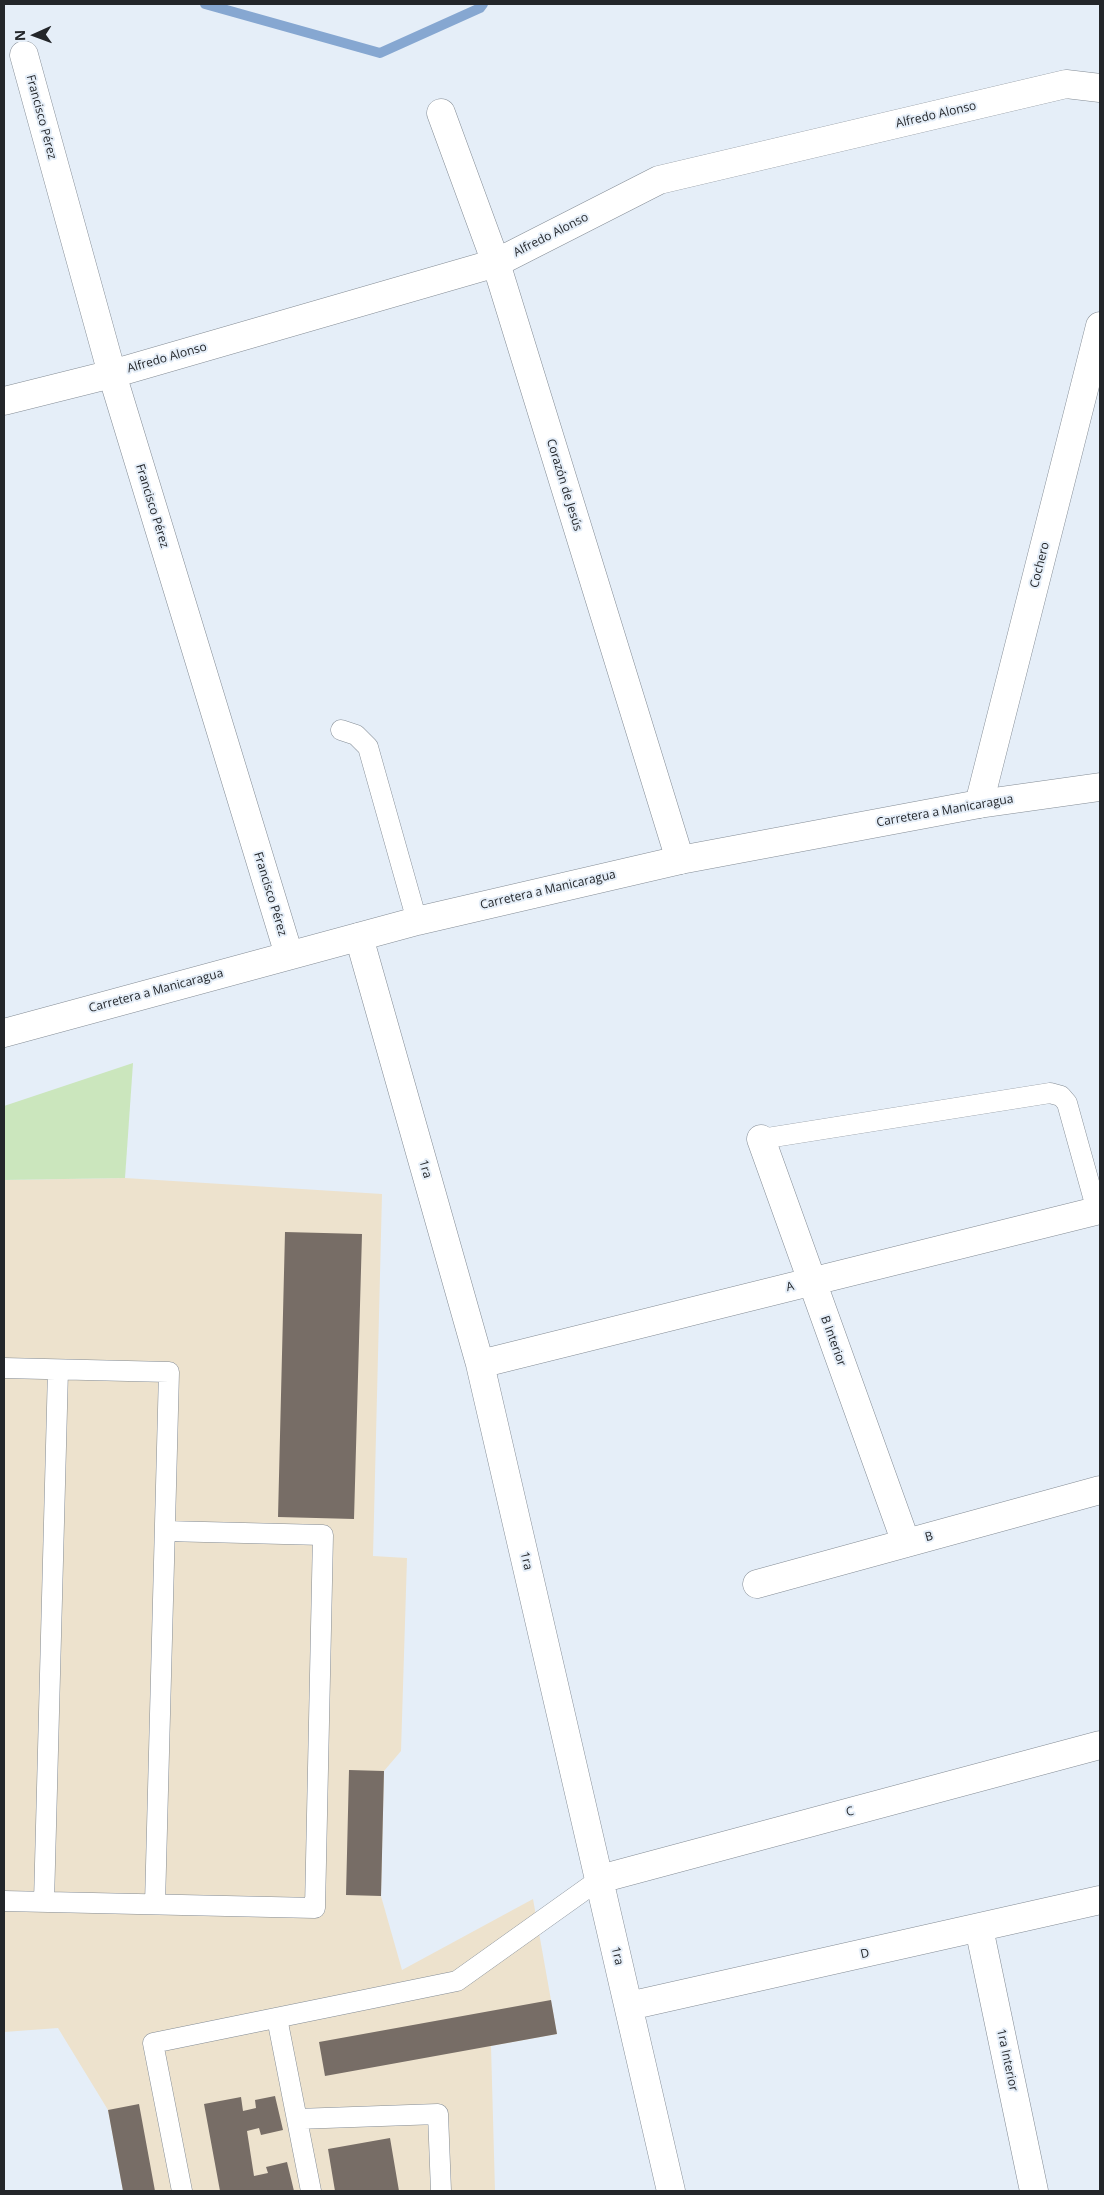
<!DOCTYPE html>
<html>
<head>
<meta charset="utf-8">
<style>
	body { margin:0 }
	#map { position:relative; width:1104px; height:2195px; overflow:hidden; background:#e5eef8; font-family:"Open Sans",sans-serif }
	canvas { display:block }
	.frame { position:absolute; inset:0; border:5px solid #23262a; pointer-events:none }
	.north { position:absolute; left:10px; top:10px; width:50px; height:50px; -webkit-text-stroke:4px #e5eef8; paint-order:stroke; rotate:268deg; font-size:14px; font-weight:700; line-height:20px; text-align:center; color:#23262a }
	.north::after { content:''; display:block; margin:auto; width:18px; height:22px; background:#23262a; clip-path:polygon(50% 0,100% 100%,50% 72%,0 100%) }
</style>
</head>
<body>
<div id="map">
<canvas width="1104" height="2195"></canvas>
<div class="frame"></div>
<div class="north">N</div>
</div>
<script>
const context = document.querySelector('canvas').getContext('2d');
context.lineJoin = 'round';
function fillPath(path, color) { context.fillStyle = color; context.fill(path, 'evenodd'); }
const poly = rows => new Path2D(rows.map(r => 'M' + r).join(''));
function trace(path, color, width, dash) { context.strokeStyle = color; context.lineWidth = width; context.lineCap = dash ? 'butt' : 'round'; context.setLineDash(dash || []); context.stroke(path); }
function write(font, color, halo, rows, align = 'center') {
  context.font = font + ' "Open Sans",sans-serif'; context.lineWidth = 4; context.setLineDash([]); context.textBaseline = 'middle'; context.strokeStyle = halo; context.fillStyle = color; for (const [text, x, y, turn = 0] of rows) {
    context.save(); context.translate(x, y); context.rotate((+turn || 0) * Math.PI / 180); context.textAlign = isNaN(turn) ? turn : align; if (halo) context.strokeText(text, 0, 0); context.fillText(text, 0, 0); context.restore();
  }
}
fillPath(poly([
	[125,1178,382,1194,373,1556,407,1558,401,1751,384,1771,381,1896,402,1970,533,1899,557,2034,491,2046,495,2191,123,2191,108,2110,58,2028,4,2032,4,1180]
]), '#ede2cd');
fillPath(poly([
	[133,1063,125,1178,4,1180,4,1106]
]), '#cbe6bd');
trace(poly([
	[205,4,380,53,480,8,483,4]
]), '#86a7d1', 10);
fillPath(poly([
	[285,1232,362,1234,354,1519,278,1517],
	[349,1770,384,1771,381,1896,346,1895],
	[551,2000,557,2034,325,2076,319,2042],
	[275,2096,283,2130,261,2135,259,2128,247,2131,254,2176,268,2173,266,2167,287,2162,294,2191,220,2191,204,2104,241,2097,243,2111,256,2108,255,2100],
	[139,2104,155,2191,123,2191,108,2110],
	[390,2138,399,2191,335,2191,328,2149]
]), '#776d66');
const lane = poly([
	[341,730,356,735,368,747,417,921],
	[761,1139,1050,1093,1061,1096,1067,1103,1097,1211],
	[4,1368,169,1372,155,1904],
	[4,1901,315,1908,323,1535,165,1531],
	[44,1902,58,1370],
	[277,2018,311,2191],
	[297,2119,438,2114,441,2191],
	[182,2191,153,2043,457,1981,600,1879]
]);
const street = poly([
	[24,55,112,374,289,955],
	[441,113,496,263,680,860],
	[4,401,112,374,496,263,659,180,1066,84,1100,88],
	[979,804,1100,326],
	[359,937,480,1364,671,2191],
	[761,1139,906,1543],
	[480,1364,1100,1210],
	[757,1584,1100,1490],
	[600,1879,1100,1745],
	[979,1928,1034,2191],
	[629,2006,1100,1900]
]);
const secondary = poly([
	[4,1033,417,921,680,860,979,804,1100,787]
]);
trace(lane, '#848c95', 21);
trace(street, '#848c95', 29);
trace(secondary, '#848c95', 29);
trace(lane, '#fff', 20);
trace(street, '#fff', 28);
trace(secondary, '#fff', 28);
write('12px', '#23262a', '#e5eef8', [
	["Alfredo Alonso",936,115,-13],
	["Francisco Pérez",41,117,75],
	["Alfredo Alonso",551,235,-27],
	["Alfredo Alonso",167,358,-16],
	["Corazón de Jesús",564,485,73],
	["Francisco Pérez",152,506,73],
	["Cochero",1040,565,-76],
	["Carretera a Manicaragua",945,811,-10],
	["Carretera a Manicaragua",548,890,-13],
	["Francisco Pérez",270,894,73],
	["Carretera a Manicaragua",156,991,-15],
	["1ra",425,1169,74],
	["A",790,1287,-14],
	["B Interior",833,1341,70],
	["B",929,1537,-15],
	["1ra",526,1561,77],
	["C",850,1812,-15],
	["D",865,1954,-13],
	["1ra",617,1956,77],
	["1ra Interior",1007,2060,78]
]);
</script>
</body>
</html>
